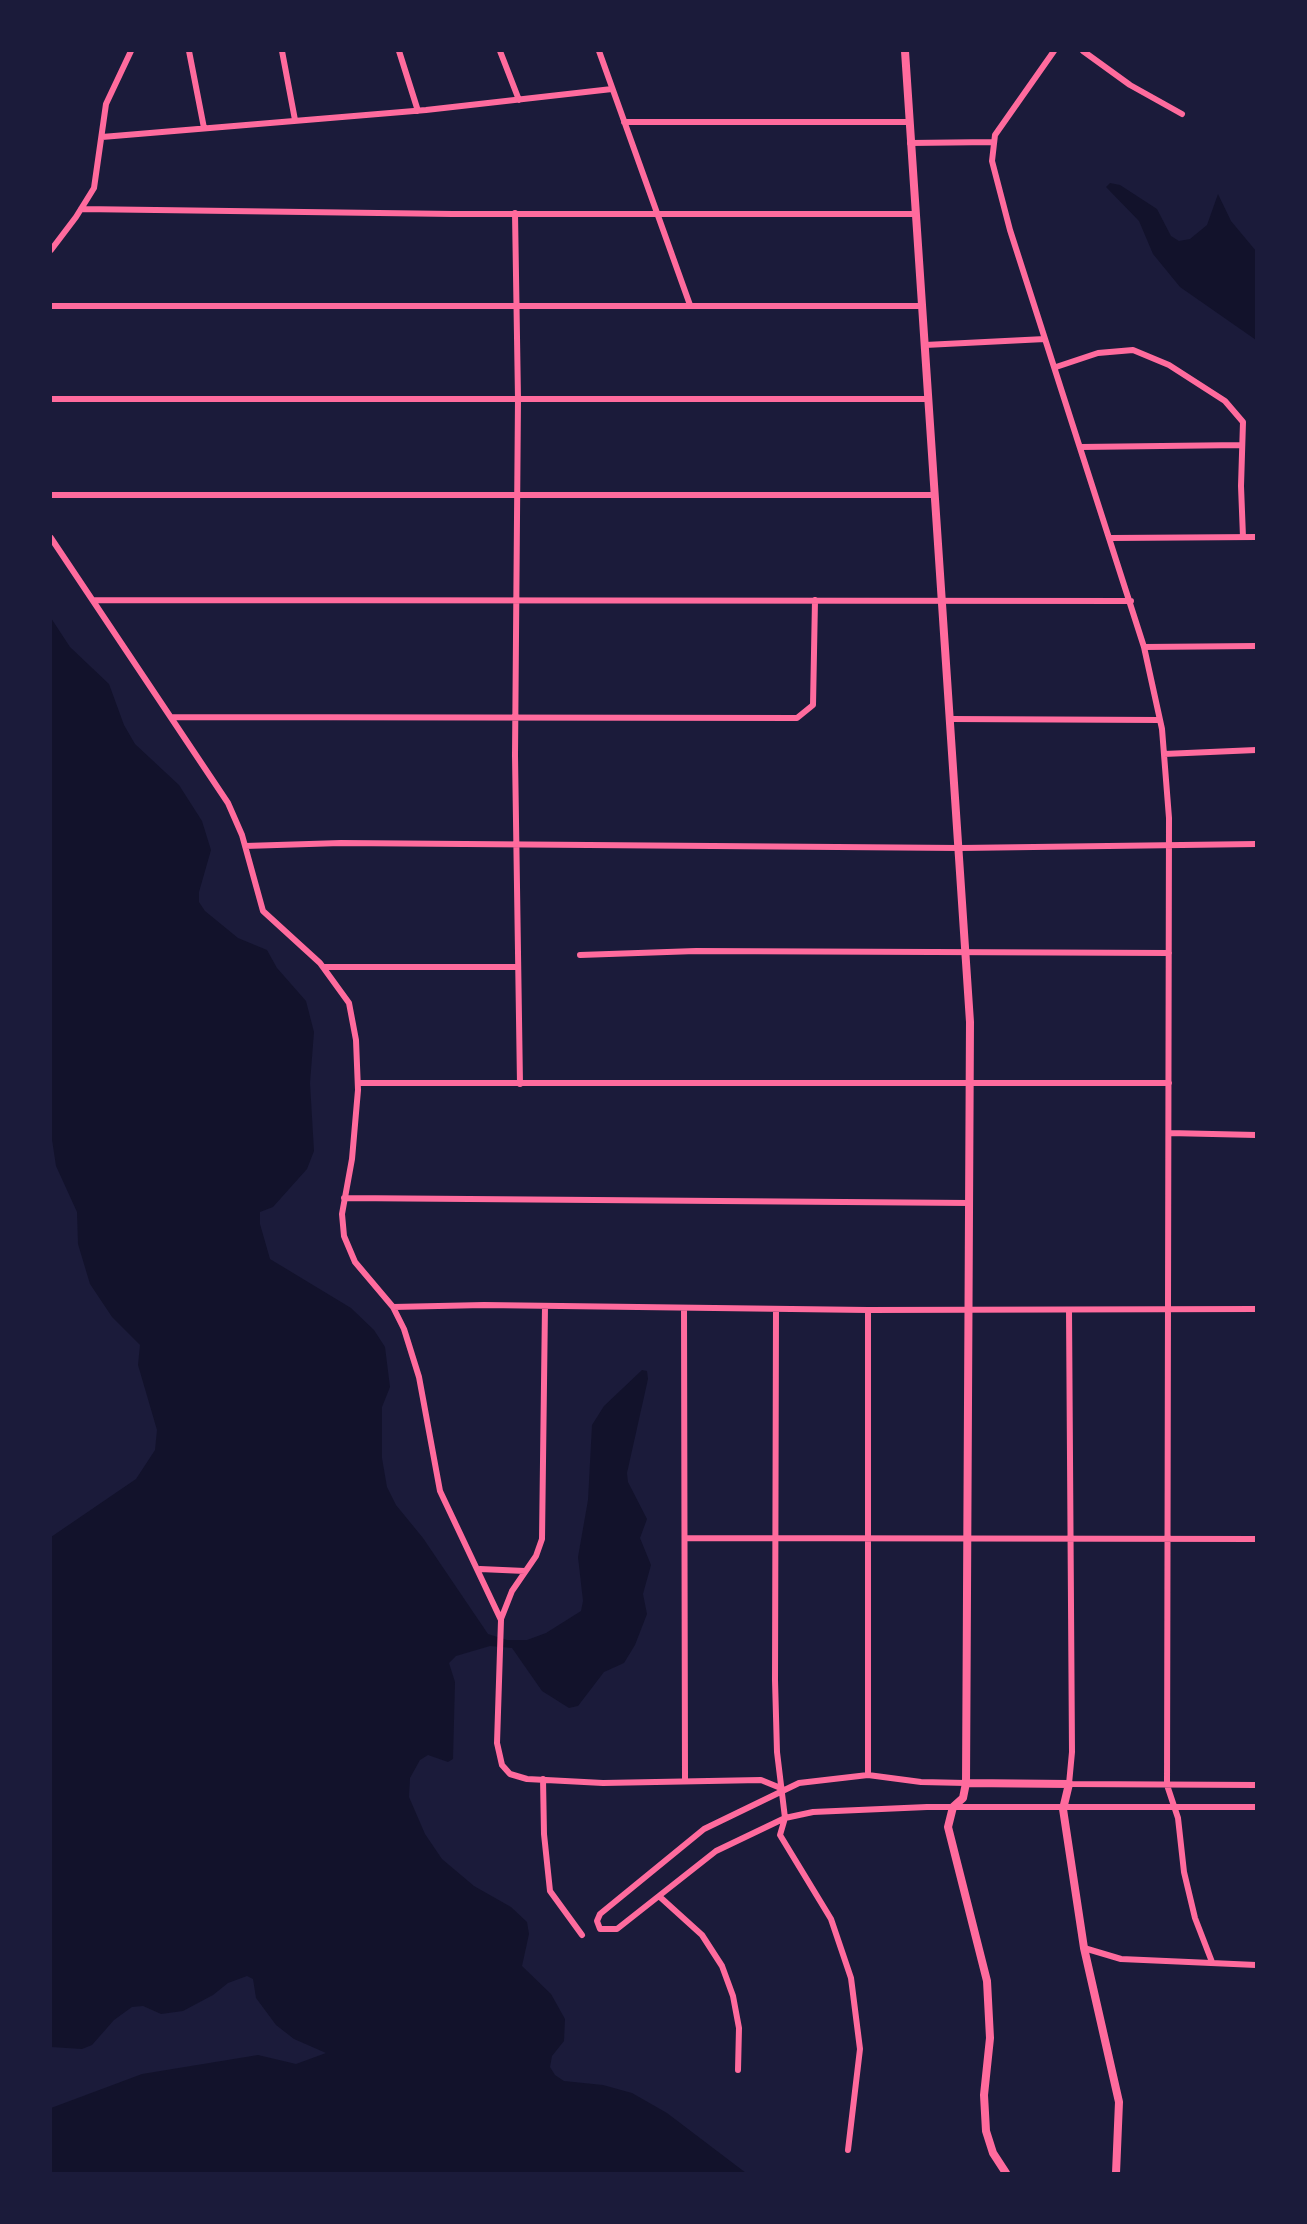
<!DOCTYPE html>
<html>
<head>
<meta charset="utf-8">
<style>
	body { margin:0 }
	#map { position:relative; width:1307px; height:2224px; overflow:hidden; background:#1b1b3a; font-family:"Sofia Sans Condensed",sans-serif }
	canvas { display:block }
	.frame { position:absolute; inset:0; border:52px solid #1b1b3a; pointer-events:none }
</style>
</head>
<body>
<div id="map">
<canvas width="1307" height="2224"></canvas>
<div class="frame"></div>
</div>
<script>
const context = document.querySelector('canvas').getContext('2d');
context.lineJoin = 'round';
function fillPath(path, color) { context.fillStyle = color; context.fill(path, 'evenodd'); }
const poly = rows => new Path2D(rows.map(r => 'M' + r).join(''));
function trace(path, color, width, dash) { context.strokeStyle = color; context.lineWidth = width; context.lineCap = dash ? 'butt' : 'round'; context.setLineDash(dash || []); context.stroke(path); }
fillPath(poly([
	[1110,183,1120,185,1157,209,1171,236,1179,241,1190,239,1207,225,1218,194,1231,221,1256,251,1256,340,1180,287,1153,254,1139,221,1106,187],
	[51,618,70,647,109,684,124,725,135,744,179,785,202,821,211,850,199,892,199,902,205,911,238,938,267,950,277,968,306,1001,314,1032,310,1083,314,1151,307,1169,273,1207,260,1212,260,1224,270,1259,351,1308,374,1330,385,1347,390,1387,382,1407,382,1458,387,1487,396,1505,423,1538,488,1634,507,1640,527,1640,546,1633,581,1611,583,1601,578,1557,588,1500,592,1425,604,1406,642,1370,647,1371,648,1379,627,1473,628,1482,647,1519,640,1538,651,1565,643,1594,647,1614,635,1645,624,1663,604,1672,578,1706,569,1708,542,1691,512,1648,490,1646,456,1656,449,1663,455,1682,453,1759,448,1762,428,1755,420,1760,410,1778,409,1797,425,1834,442,1859,474,1886,511,1907,527,1922,529,1934,522,1966,551,1994,565,2019,564,2041,552,2056,550,2067,555,2075,564,2081,603,2085,632,2093,667,2113,746,2173,51,2173,51,2108,142,2074,258,2055,296,2064,326,2053,294,2039,276,2025,256,1998,253,1979,247,1976,228,1983,213,1995,183,2011,161,2014,143,2006,132,2007,114,2020,92,2045,82,2049,51,2047,51,1537,136,1479,155,1450,157,1430,138,1365,140,1345,112,1317,90,1284,78,1244,77,1212,56,1166,51,1133]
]), '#12122b');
trace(poly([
	[189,51,204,128],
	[282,51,295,120],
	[399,51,418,111],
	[500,51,519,100],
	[599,51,690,305],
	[1054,51,995,135,992,161,1010,230,1144,647,1162,729,1169,818,1167,1785,1178,1818,1184,1872,1195,1918,1212,1962],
	[1083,51,1130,85,1182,114],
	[624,122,909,122],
	[102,137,426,110,612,89],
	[910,143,993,142],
	[81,209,453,214,915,214],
	[515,213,518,399,515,755,520,1084],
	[51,250,76,217,94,188,106,104,131,51],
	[51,306,922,306],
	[925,345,1045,339],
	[1056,367,1098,353,1133,350,1169,365,1225,401,1243,422,1241,486,1243,537],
	[51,399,928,399],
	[1081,447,1242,445],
	[51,495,935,495],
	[51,538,228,803,242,835,263,911,320,963,349,1003,356,1040,358,1090,352,1159,342,1214,344,1236,355,1262,393,1307,404,1329,419,1377,440,1491,501,1620,497,1743,502,1765,510,1774,527,1779,603,1783,761,1780,783,1789],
	[1110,538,1256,537],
	[94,600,1131,601],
	[1144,647,1256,646],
	[172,717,797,718,813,705,815,600],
	[951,719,1160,720],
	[1164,754,1256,750],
	[245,846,341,843,960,848,1256,844],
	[580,955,696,951,1169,953],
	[323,967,518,967],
	[358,1083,1169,1083],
	[1169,1133,1256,1135],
	[344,1198,969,1203],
	[393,1307,484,1305,868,1310,1256,1309],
	[684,1309,685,1780],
	[776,1309,775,1680,777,1752,785,1818,780,1835,831,1919,851,1978,860,2049,848,2150],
	[1069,1310,1072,1752,1069,1784,1256,1785],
	[685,1538,1256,1539],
	[480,1569,525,1571],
	[501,1619,512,1591,536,1556,542,1539,545,1306],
	[868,1775,868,1310],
	[543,1779,544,1834,550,1891,582,1935],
	[966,1783,921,1782,868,1775,799,1783,704,1829,600,1914,597,1921,600,1929,617,1929,716,1851,785,1818,813,1812,927,1807,1256,1807],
	[660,1897,702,1935,722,1966,733,1996,739,2028,738,2070],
	[1084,1948,1121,1959,1256,1965]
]), '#ff6b9d', 6);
trace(poly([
	[905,51,970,1022,966,1783,963,1798,953,1807,948,1827,987,1981,990,2038,984,2095,986,2131,993,2153,1006,2173],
	[966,1783,1069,1784,1063,1809,1084,1948,1119,2102,1116,2173]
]), '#ff6b9d', 8);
</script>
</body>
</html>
